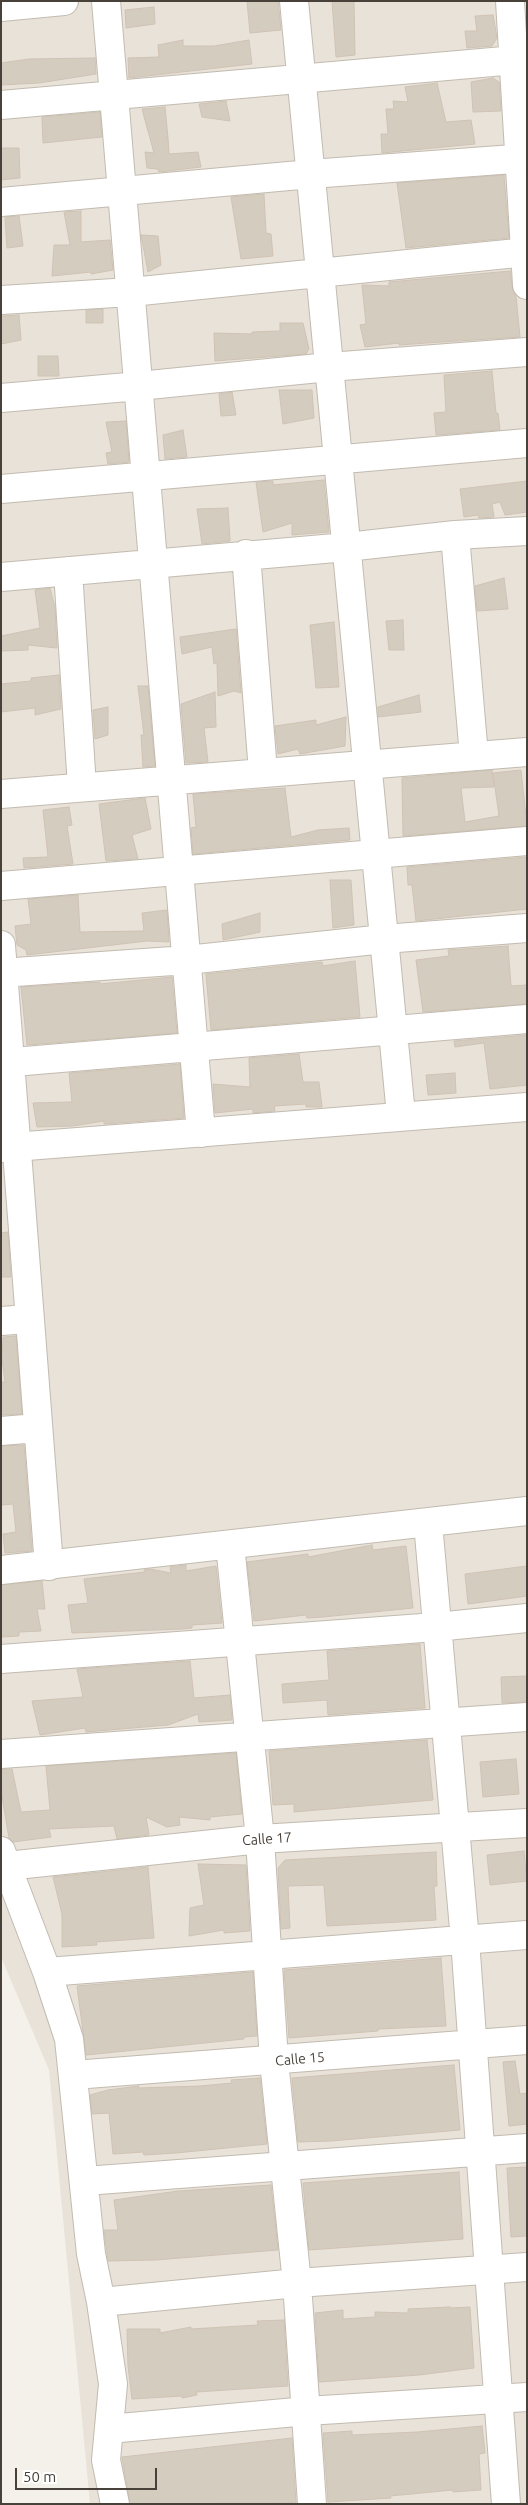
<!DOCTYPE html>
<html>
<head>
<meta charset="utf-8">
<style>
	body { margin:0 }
	#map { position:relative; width:528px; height:2505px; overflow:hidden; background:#f4f1ea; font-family:Ubuntu,sans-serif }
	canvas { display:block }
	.frame { position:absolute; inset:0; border:2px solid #484139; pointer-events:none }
	.scale { position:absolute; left:15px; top:2468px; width:142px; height:22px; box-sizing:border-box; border:2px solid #484139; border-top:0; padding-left:6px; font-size:15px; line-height:18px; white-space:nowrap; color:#484139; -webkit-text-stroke:4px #fff; paint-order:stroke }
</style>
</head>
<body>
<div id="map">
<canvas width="528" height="2505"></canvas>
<div class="frame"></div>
<div class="scale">50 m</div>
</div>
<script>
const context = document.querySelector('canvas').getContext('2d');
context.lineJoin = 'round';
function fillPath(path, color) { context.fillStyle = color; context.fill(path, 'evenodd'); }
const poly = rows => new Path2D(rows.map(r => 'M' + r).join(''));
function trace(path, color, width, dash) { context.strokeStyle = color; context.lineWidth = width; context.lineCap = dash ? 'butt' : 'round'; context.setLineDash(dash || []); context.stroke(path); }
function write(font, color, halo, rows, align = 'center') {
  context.font = font + ' Ubuntu,sans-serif'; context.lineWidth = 4.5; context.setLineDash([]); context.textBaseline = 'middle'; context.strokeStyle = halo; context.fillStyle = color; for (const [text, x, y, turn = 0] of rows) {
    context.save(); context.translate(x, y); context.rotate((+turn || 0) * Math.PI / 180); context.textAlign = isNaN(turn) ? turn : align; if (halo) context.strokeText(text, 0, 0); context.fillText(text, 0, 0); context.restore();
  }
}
fillPath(poly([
	[1,1,527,1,527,2504,90,2504,49,2070,1,1957]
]), '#e8e2d9');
const building = poly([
	[247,1,278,1,281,30,250,33,247,1],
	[332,1,354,1,355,55,336,57,332,1],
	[154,7,155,24,126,28,125,10,154,7],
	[493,15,497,38,492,46,467,48,465,31,477,31,475,16,493,15],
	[183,40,183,46,214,46,249,40,252,64,129,78,128,58,159,57,158,45,183,40],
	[95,58,96,74,39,83,1,85,1,63,29,59,95,58],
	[493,78,499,82,501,111,473,112,471,82,493,78],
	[437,83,446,122,471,120,475,144,382,153,381,134,388,134,386,109,394,109,393,101,408,102,405,87,437,83],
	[226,101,230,121,202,117,199,104,226,101],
	[165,107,168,138,166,138,168,138,169,154,198,152,201,167,159,172,158,169,147,168,145,152,154,153,142,109,165,107],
	[100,112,102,137,43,143,42,117,100,112],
	[1,148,19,148,20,178,1,180,1,148],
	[504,175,509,238,406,248,397,183,504,175],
	[264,194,266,233,271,234,273,256,241,259,231,197,264,194],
	[81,211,81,242,110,240,113,270,91,274,91,272,52,276,54,245,70,245,64,212,81,211],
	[19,216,23,246,7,248,5,217,19,216],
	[141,235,158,236,161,265,148,272,141,235],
	[510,271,512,286,516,296,520,337,427,343,399,345,399,343,365,347,360,325,366,324,362,285,389,286,389,282,510,271],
	[103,309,103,323,86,323,86,310,103,309],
	[19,315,21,340,1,344,1,316,19,315],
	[280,323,303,323,309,349,306,354,215,361,214,333,252,334,252,332,280,331,280,323],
	[38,356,58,356,59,376,38,376,38,356],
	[492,371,496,413,498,413,500,430,436,435,434,413,446,412,444,375,492,371],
	[279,390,312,390,314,418,283,424,279,390],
	[232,392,236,415,221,416,219,394,232,392],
	[126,421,129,462,108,464,106,453,112,452,106,422,126,421],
	[183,430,187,457,165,459,163,435,183,430],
	[324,480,329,532,292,535,292,523,263,532,256,482,273,481,273,485,324,480],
	[527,481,527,512,505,515,500,502,492,504,494,517,479,518,478,515,464,517,460,489,527,481],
	[228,508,230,541,202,544,197,509,228,508],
	[504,578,508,609,477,611,475,586,504,578],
	[50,588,55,608,57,648,28,645,28,650,1,651,1,636,40,628,35,590,50,588],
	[403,620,404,650,389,650,386,621,403,620],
	[334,622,339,687,316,688,310,625,334,622],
	[236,629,241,693,234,691,218,696,217,663,214,664,212,647,182,654,180,637,236,629],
	[59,675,61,709,35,715,35,708,1,712,1,684,31,681,31,678,59,675],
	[138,686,148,686,155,766,143,767,141,735,144,735,138,686],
	[215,692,216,727,204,728,208,762,186,763,181,704,215,692],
	[419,695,421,712,378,717,378,707,419,695],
	[108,707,108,735,95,739,93,710,108,707],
	[346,717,345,746,300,754,298,749,278,754,275,726,316,720,316,725,346,717],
	[492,770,494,787,461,788,465,822,499,816,493,773,521,770,527,826,403,836,402,778,492,770],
	[285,788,291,837,318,830,349,828,350,840,193,854,191,828,196,827,193,794,285,788],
	[145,798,151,829,132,835,138,859,106,861,99,804,145,798],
	[69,807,72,825,67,826,73,864,24,868,23,858,48,857,43,810,69,807],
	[527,857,527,909,416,921,412,885,408,885,407,867,527,857],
	[330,880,351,880,354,925,333,928,330,880],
	[78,895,80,932,144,931,142,913,167,910,169,942,147,941,27,955,26,950,17,945,15,926,31,924,28,899,78,895],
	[260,913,260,932,223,940,222,924,260,913],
	[508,946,511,986,527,985,527,1004,423,1012,416,960,449,956,448,950,508,946],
	[355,961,360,1017,211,1030,206,974,322,962,323,966,355,961],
	[172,977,177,1033,27,1045,21,987,100,982,100,984,172,977],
	[527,1035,527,1085,490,1089,484,1043,455,1047,454,1041,527,1035],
	[299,1054,303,1082,319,1082,322,1107,306,1107,306,1104,274,1106,275,1111,253,1113,253,1109,215,1113,213,1084,250,1087,249,1058,299,1054],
	[180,1064,184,1118,104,1124,104,1121,73,1126,37,1127,33,1103,72,1102,69,1073,180,1064],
	[455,1073,456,1093,428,1095,426,1075,455,1073],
	[8,1232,11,1277,1,1277,1,1233,8,1232],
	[16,1336,22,1414,1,1415,1,1382,5,1382,2,1359,3,1337,16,1336],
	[24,1445,32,1551,5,1553,3,1534,16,1532,13,1504,1,1505,1,1446,24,1445],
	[372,1545,373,1550,406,1546,413,1608,323,1617,307,1618,306,1615,254,1621,247,1562,308,1554,308,1557,372,1545],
	[186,1565,186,1571,216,1566,222,1623,192,1625,192,1628,182,1629,72,1633,68,1605,88,1603,84,1579,145,1572,144,1570,150,1569,171,1573,170,1567,186,1565],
	[527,1566,527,1596,468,1604,465,1574,527,1566],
	[42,1581,45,1609,37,1609,41,1631,19,1632,19,1636,1,1637,1,1585,42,1581],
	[420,1644,425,1708,328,1715,327,1700,283,1703,282,1684,329,1680,327,1651,420,1644],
	[190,1661,194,1698,230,1695,232,1720,199,1722,198,1714,168,1725,86,1732,85,1728,40,1735,32,1701,83,1697,77,1669,190,1661],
	[527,1676,527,1702,502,1703,501,1677,527,1676],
	[427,1740,433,1800,294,1812,294,1804,273,1805,269,1751,427,1740],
	[236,1753,242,1814,210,1817,210,1820,179,1817,180,1825,167,1827,146,1817,149,1835,117,1839,114,1826,49,1829,51,1837,13,1842,9,1838,1,1790,1,1769,12,1769,21,1812,50,1810,46,1766,236,1753],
	[516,1759,519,1794,483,1797,480,1762,516,1759],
	[524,1851,527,1881,490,1885,487,1855,524,1851],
	[436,1852,437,1886,434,1886,436,1920,327,1926,324,1885,288,1886,290,1928,281,1929,278,1868,285,1860,436,1852],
	[198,1864,246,1865,250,1931,224,1933,224,1930,189,1936,190,1908,204,1905,198,1864],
	[148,1867,154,1938,96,1942,97,1945,62,1947,62,1914,53,1877,148,1867],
	[441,1958,446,2026,378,2029,378,2031,289,2038,284,1970,441,1958],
	[253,1972,257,2036,244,2037,244,2039,86,2055,77,1986,253,1972],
	[515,2061,520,2094,527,2093,527,2124,509,2126,503,2062,515,2061],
	[454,2065,460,2130,331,2141,298,2142,292,2078,454,2065],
	[260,2078,267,2144,176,2153,144,2155,143,2152,113,2154,109,2113,92,2114,90,2095,108,2090,139,2086,139,2088,200,2086,232,2083,231,2080,260,2078],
	[527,2167,527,2236,511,2237,507,2168,527,2167],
	[459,2172,463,2239,309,2250,303,2183,459,2172],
	[271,2185,278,2250,156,2260,108,2261,104,2230,118,2230,114,2200,178,2191,271,2185],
	[450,2307,450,2308,470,2307,474,2368,419,2375,319,2382,315,2313,343,2310,343,2319,375,2317,375,2312,408,2313,408,2309,450,2307],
	[284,2320,288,2386,196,2392,197,2395,182,2398,182,2396,132,2399,128,2366,127,2329,160,2329,160,2333,191,2327,191,2329,258,2325,257,2321,284,2320],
	[482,2426,485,2453,479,2454,481,2490,453,2492,453,2490,390,2496,391,2498,328,2502,323,2433,352,2431,352,2435,417,2432,482,2426],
	[292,2438,296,2503,130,2504,122,2457,292,2438]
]);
fillPath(building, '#d5ccc0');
trace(building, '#d0c3b4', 1);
const minor = poly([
	[106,1,201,1133],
	[294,1,401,1115],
	[510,1,527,285],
	[1,7,64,1],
	[1,105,527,59],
	[1,202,311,174,527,158],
	[1,300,131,292,527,252],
	[1,398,139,386,329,367,527,352],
	[1,489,527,443],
	[455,535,474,756],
	[246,554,263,772],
	[68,571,82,787],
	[1,577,347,547,455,535,527,531],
	[1,794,527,752],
	[1,886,527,841],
	[1,945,49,1566],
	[1,973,187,960,384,939,527,928],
	[1,1063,527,1019],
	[1,1148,527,1107],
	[1,1321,29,1319],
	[1,1431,37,1428],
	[428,1523,465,1940,506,2504],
	[230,1545,260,1839,274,2061,297,2283,312,2504],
	[1,1570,527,1511],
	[1,1659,436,1627,527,1618],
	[1,1754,527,1717],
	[1,1851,47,1972,69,2039,91,2254,101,2302,113,2384,106,2460,115,2504],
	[7,1866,260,1839,527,1823],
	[47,1972,527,1935],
	[74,2075,527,2040],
	[85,2181,527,2148],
	[101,2302,297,2283,527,2267],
	[109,2429,307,2411,527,2397]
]);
trace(minor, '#c2bbb0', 30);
trace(minor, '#fff', 28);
write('14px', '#484139', '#fff', [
	["Calle 17",267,1839,-4],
	["Calle 15",300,2059,-5]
]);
</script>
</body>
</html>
